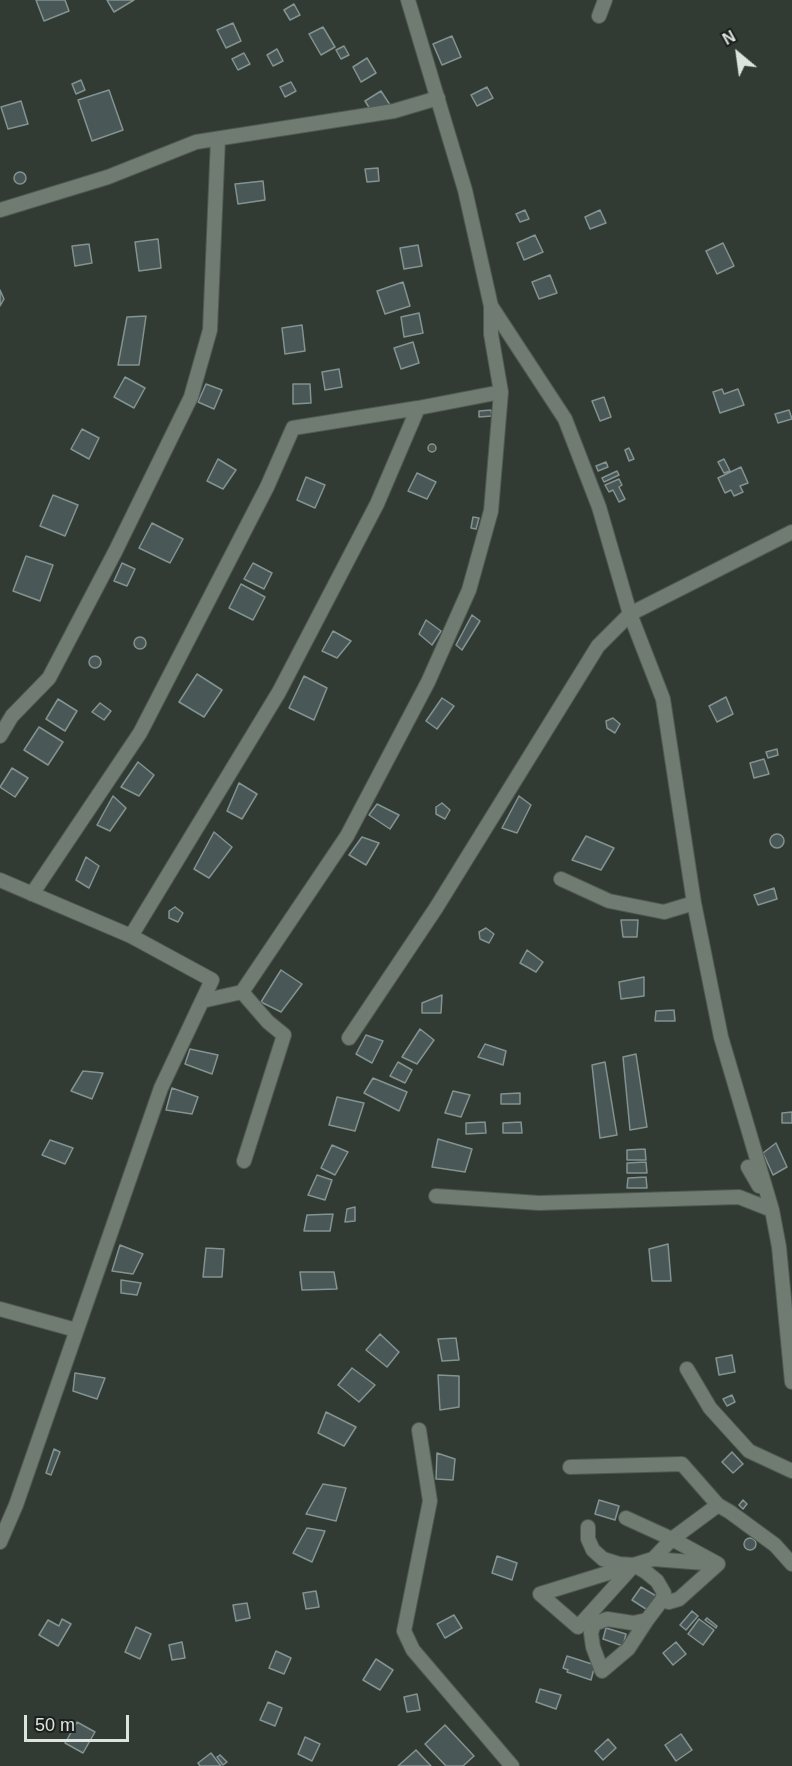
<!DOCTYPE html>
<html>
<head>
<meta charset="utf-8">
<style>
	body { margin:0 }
	#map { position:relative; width:792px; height:1766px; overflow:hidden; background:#313b33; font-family:Arial,sans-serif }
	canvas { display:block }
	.north { position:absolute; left:708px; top:24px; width:60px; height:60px; -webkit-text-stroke:4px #1c201d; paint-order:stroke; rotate:331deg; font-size:16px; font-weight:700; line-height:24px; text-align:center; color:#dde4df }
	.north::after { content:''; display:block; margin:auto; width:21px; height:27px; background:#dde4df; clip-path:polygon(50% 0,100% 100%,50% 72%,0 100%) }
	.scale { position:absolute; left:24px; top:1715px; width:105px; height:27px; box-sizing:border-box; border:3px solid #dde4df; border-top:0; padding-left:8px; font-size:18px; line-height:21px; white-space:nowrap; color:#dde4df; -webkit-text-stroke:4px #1c201d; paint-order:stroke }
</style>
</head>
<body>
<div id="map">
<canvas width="792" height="1766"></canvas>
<div class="north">N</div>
<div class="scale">50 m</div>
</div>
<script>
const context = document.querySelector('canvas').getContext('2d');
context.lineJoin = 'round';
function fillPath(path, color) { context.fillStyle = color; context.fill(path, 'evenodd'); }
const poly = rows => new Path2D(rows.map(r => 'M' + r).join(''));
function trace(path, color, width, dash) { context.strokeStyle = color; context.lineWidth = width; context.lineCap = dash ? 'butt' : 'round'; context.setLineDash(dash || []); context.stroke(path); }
const building = poly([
	[36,0,65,0,69,11,44,21,36,0],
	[107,0,134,0,114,12,107,0],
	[294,4,300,15,290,20,284,10,294,4],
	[233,23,241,41,226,48,217,30,233,23],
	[323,27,335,47,321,55,309,34,323,27],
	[452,36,461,57,442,65,433,44,452,36],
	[344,46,349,55,341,59,336,50,344,46],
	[277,49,283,61,273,66,267,55,277,49],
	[244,53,250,64,238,70,232,59,244,53],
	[367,58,376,73,361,82,353,67,367,58],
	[81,80,85,90,76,94,72,84,81,80],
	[291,82,296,91,285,97,280,87,291,82],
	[487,87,493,98,477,106,471,95,487,87],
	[109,90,123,130,92,141,78,100,109,90],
	[381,91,394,111,370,109,365,101,381,91],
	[21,101,28,124,8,129,1,107,21,101],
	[378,168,379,181,367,182,365,169,378,168],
	'14 178a6 6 0 1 1 12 0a6 6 0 1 1-12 0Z',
	[263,181,265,200,238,204,235,184,263,181],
	[525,210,529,219,520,222,516,214,525,210],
	[600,210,606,223,590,229,585,217,600,210],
	[535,235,543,252,524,260,517,243,535,235],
	[158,239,161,268,139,271,135,242,158,239],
	[723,243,734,266,717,274,706,251,723,243],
	[89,244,92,263,75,266,72,246,89,244],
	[418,245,422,266,404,269,400,248,418,245],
	[550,275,557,293,539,299,532,282,550,275],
	[403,282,410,306,385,314,377,291,403,282],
	[0,290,4,299,0,306,0,290],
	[419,313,423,333,404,337,401,317,419,313],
	[146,316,139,365,118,365,127,317,146,316],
	[302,325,305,351,285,354,282,328,302,325],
	[413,342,419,363,401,369,394,348,413,342],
	[339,369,342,387,325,390,322,372,339,369],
	[125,377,145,388,134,408,114,397,125,377],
	[206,384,222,390,214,409,198,402,206,384],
	[293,384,310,384,311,403,293,404,293,384],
	[722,389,724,394,738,389,744,405,720,413,713,392,722,389],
	[604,397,611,417,600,421,592,401,604,397],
	[491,410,492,416,479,417,479,411,491,410],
	[789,410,792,419,778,423,775,414,789,410],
	[82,429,99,438,89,459,71,449,82,429],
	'428 448a4 4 0 1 1 8 0a4 4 0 1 1-8 0Z',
	[629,448,634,459,629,461,625,450,629,448],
	[218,459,236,470,223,489,207,481,218,459],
	[724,459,730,471,724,473,718,462,724,459],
	[606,462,608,467,598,471,596,466,606,462],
	[741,467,748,483,740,486,743,492,734,496,731,490,725,493,718,478,741,467],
	[617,471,619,475,604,482,602,478,617,471],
	[417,473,436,482,427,499,408,491,417,473],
	[306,477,325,485,315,508,297,500,306,477],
	[619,479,622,485,619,487,625,499,619,502,613,490,609,492,605,485,619,479],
	[53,495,78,505,65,536,40,526,53,495],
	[473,517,479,518,476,529,471,528,473,517],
	[152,523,183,539,170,563,139,548,152,523],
	[26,556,53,565,40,601,13,591,26,556],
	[122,563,135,569,127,586,114,581,122,563],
	[253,563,272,573,264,589,244,579,253,563],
	[241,584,265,597,253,620,229,608,241,584],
	[472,615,480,621,462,650,456,645,472,615],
	[426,620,441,631,432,645,419,634,426,620],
	[333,631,351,641,337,658,322,651,333,631],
	'134 643a6 6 0 1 1 12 0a6 6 0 1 1-12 0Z',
	'89 662a6 6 0 1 1 12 0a6 6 0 1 1-12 0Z',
	[197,674,222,690,204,717,179,702,197,674],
	[304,676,327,688,314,720,289,708,304,676],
	[726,697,733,714,717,722,709,706,726,697],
	[442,698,454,706,437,729,426,721,442,698],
	[58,699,77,711,65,731,46,719,58,699],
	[100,703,111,711,104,720,92,712,100,703],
	[613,718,620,724,615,733,607,728,606,721,613,718],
	[39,727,63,742,48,765,24,750,39,727],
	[777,749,778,755,768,758,766,752,777,749],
	[764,759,769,774,754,778,750,763,764,759],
	[138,762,154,775,139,796,121,787,138,762],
	[12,768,28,778,15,797,0,787,12,768],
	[239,783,257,794,242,819,227,811,239,783],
	[113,796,126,808,110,831,97,825,113,796],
	[519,796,531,805,517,833,502,828,519,796],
	[442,803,450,810,445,819,436,814,436,807,442,803],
	[377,804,399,815,390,829,369,815,377,804],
	[214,832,232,847,209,878,194,869,214,832],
	'770 841a7 7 0 1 1 14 0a7 7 0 1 1-14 0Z',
	[586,836,614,848,601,870,572,860,586,836],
	[362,837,379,843,366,865,349,855,362,837],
	[86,857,99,866,89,888,76,880,86,857],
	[774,888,777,899,758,905,754,895,774,888],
	[175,907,183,913,178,922,169,918,169,911,175,907],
	[621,920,638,920,637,937,623,937,621,920],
	[486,928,494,934,489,943,480,939,479,932,486,928],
	[527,950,543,962,536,972,520,963,527,950],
	[281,970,302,984,281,1012,261,1002,281,970],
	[644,977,644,996,621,999,619,982,644,977],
	[442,995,441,1013,422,1013,422,1003,442,995],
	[674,1010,675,1021,655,1021,656,1011,674,1010],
	[420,1029,434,1040,417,1064,402,1057,420,1029],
	[366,1035,383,1041,372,1063,356,1054,366,1035],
	[485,1044,506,1051,503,1065,478,1057,485,1044],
	[190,1049,218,1055,212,1074,185,1064,190,1049],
	[636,1054,647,1127,630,1130,623,1057,636,1054],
	[398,1062,412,1070,405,1083,390,1076,398,1062],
	[605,1062,617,1135,600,1138,592,1065,605,1062],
	[83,1071,103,1073,92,1099,71,1091,83,1071],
	[373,1078,407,1092,399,1111,364,1093,373,1078],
	[172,1088,198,1097,192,1114,166,1110,172,1088],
	[453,1091,470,1095,461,1117,445,1113,453,1091],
	[520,1093,520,1104,501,1104,501,1094,520,1093],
	[337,1097,364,1103,355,1131,329,1125,337,1097],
	[792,1112,792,1123,782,1123,782,1113,792,1112],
	[485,1122,486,1133,466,1134,466,1123,485,1122],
	[521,1122,522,1133,503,1133,503,1123,521,1122],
	[438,1139,472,1149,465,1172,432,1167,438,1139],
	[50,1140,73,1148,65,1164,42,1155,50,1140],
	[776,1143,787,1167,773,1175,763,1153,776,1143],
	[332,1145,348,1152,335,1175,321,1168,332,1145],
	[645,1149,646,1160,627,1160,627,1150,645,1149],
	[646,1162,647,1173,627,1173,627,1163,646,1162],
	[317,1175,332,1180,325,1200,308,1195,317,1175],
	[646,1177,647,1188,627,1188,628,1178,646,1177],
	[355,1207,355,1221,345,1222,347,1209,355,1207],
	[333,1214,330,1231,304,1231,307,1215,333,1214],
	[668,1244,671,1281,652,1281,649,1249,668,1244],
	[120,1245,143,1254,133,1274,112,1271,120,1245],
	[206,1248,224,1249,222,1277,203,1277,206,1248],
	[300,1272,334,1272,337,1289,302,1290,300,1272],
	[121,1280,141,1283,137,1295,121,1293,121,1280],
	[380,1334,399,1352,387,1367,366,1350,380,1334],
	[456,1338,459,1360,442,1361,438,1339,456,1338],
	[732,1355,735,1372,719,1375,716,1358,732,1355],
	[352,1368,375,1385,359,1402,338,1385,352,1368],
	[75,1373,105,1378,97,1399,73,1391,75,1373],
	[438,1375,459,1376,459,1407,440,1410,438,1375],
	[732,1395,735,1402,727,1406,723,1399,732,1395],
	[326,1412,356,1427,344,1446,318,1433,326,1412],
	[54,1449,60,1452,51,1475,46,1473,54,1449],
	[732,1452,743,1464,733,1473,722,1462,732,1452],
	[437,1453,455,1459,453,1480,436,1479,437,1453],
	[323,1484,346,1488,336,1521,306,1514,323,1484],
	[599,1500,619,1506,615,1520,595,1514,599,1500],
	[743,1500,747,1504,743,1509,739,1505,743,1500],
	[307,1528,325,1531,312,1562,293,1553,307,1528],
	'744 1544a6 6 0 1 1 12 0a6 6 0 1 1-12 0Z',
	[497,1556,517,1563,512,1580,492,1573,497,1556],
	[641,1587,658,1597,649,1611,632,1600,641,1587],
	[316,1591,319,1607,306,1609,303,1593,316,1591],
	[247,1603,250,1618,236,1621,233,1605,247,1603],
	[692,1611,698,1616,686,1630,680,1625,692,1611],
	[454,1615,462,1628,445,1638,437,1624,454,1615],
	[707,1618,717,1626,716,1628,705,1620,707,1618],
	[62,1619,71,1624,58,1646,39,1635,48,1620,59,1626,62,1619],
	[699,1619,714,1630,703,1645,688,1634,699,1619],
	[136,1627,151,1634,140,1659,125,1652,136,1627],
	[606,1628,626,1634,623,1646,603,1639,606,1628],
	[182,1642,185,1658,172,1660,169,1645,182,1642],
	[676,1642,686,1654,673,1665,663,1653,676,1642],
	[276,1651,291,1658,284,1674,269,1668,276,1651],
	[567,1656,595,1665,591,1680,567,1672,568,1670,563,1668,567,1656],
	[376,1659,393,1670,380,1690,363,1680,376,1659],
	[540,1689,561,1695,556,1709,536,1702,540,1689],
	[417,1694,420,1710,407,1712,404,1697,417,1694],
	[268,1702,282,1708,275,1726,260,1720,268,1702],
	[77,1722,95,1732,83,1753,65,1743,77,1722],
	[445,1725,474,1756,463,1766,446,1766,425,1744,445,1725],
	[681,1734,692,1750,676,1761,665,1745,681,1734],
	[305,1737,320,1744,312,1761,298,1754,305,1737],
	[608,1739,616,1748,603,1760,595,1751,608,1739],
	[416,1750,431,1766,398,1766,416,1750],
	[211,1753,221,1766,200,1766,198,1763,211,1753],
	[220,1755,227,1762,223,1765,217,1757,220,1755]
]);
fillPath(building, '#495856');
trace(building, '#839391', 1.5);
const street = poly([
	[408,0,465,190,491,306,565,419,599,507,630,614,663,699,694,903,721,1037,772,1210,739,1197,539,1203,436,1196],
	[599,16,605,0],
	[0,210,108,177,196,142,394,111,438,98],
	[0,736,12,716,49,678,115,552,191,397,210,330,218,139],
	[561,879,609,901,664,912,694,903],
	[0,880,131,936,279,692,377,504,418,408],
	[32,894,140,733,267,487,293,428,418,408,501,392],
	[131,936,212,980,202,1001],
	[242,992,268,1022,284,1035,244,1161],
	[349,1038,436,908,598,646,630,614,792,532],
	[748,1167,759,1186],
	[768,1203,772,1210,779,1247,792,1382],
	[0,1309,76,1330],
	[687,1369,710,1408,749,1451,792,1471],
	[419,1430,430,1501,404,1631,413,1650,512,1766],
	[570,1467,682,1464,718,1505,730,1512,775,1545,792,1564],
	[626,1518,672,1539,718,1505],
	[588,1527,588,1539,593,1550,603,1559,619,1564,634,1565,646,1572,657,1581,664,1593,662,1600],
	[672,1539,718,1564,653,1559,672,1539],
	[0,1542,16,1505,161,1088,202,1001,242,992,347,836,428,682,469,590,491,511,501,392,491,334,491,306],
	[634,1565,578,1627,540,1594,653,1559],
	[647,1620,633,1623,607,1619,594,1624,591,1633,593,1647,602,1671,628,1649,647,1620,662,1600,669,1602,679,1599,718,1564]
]);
trace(street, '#505852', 16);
trace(street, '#707b72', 14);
</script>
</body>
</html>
